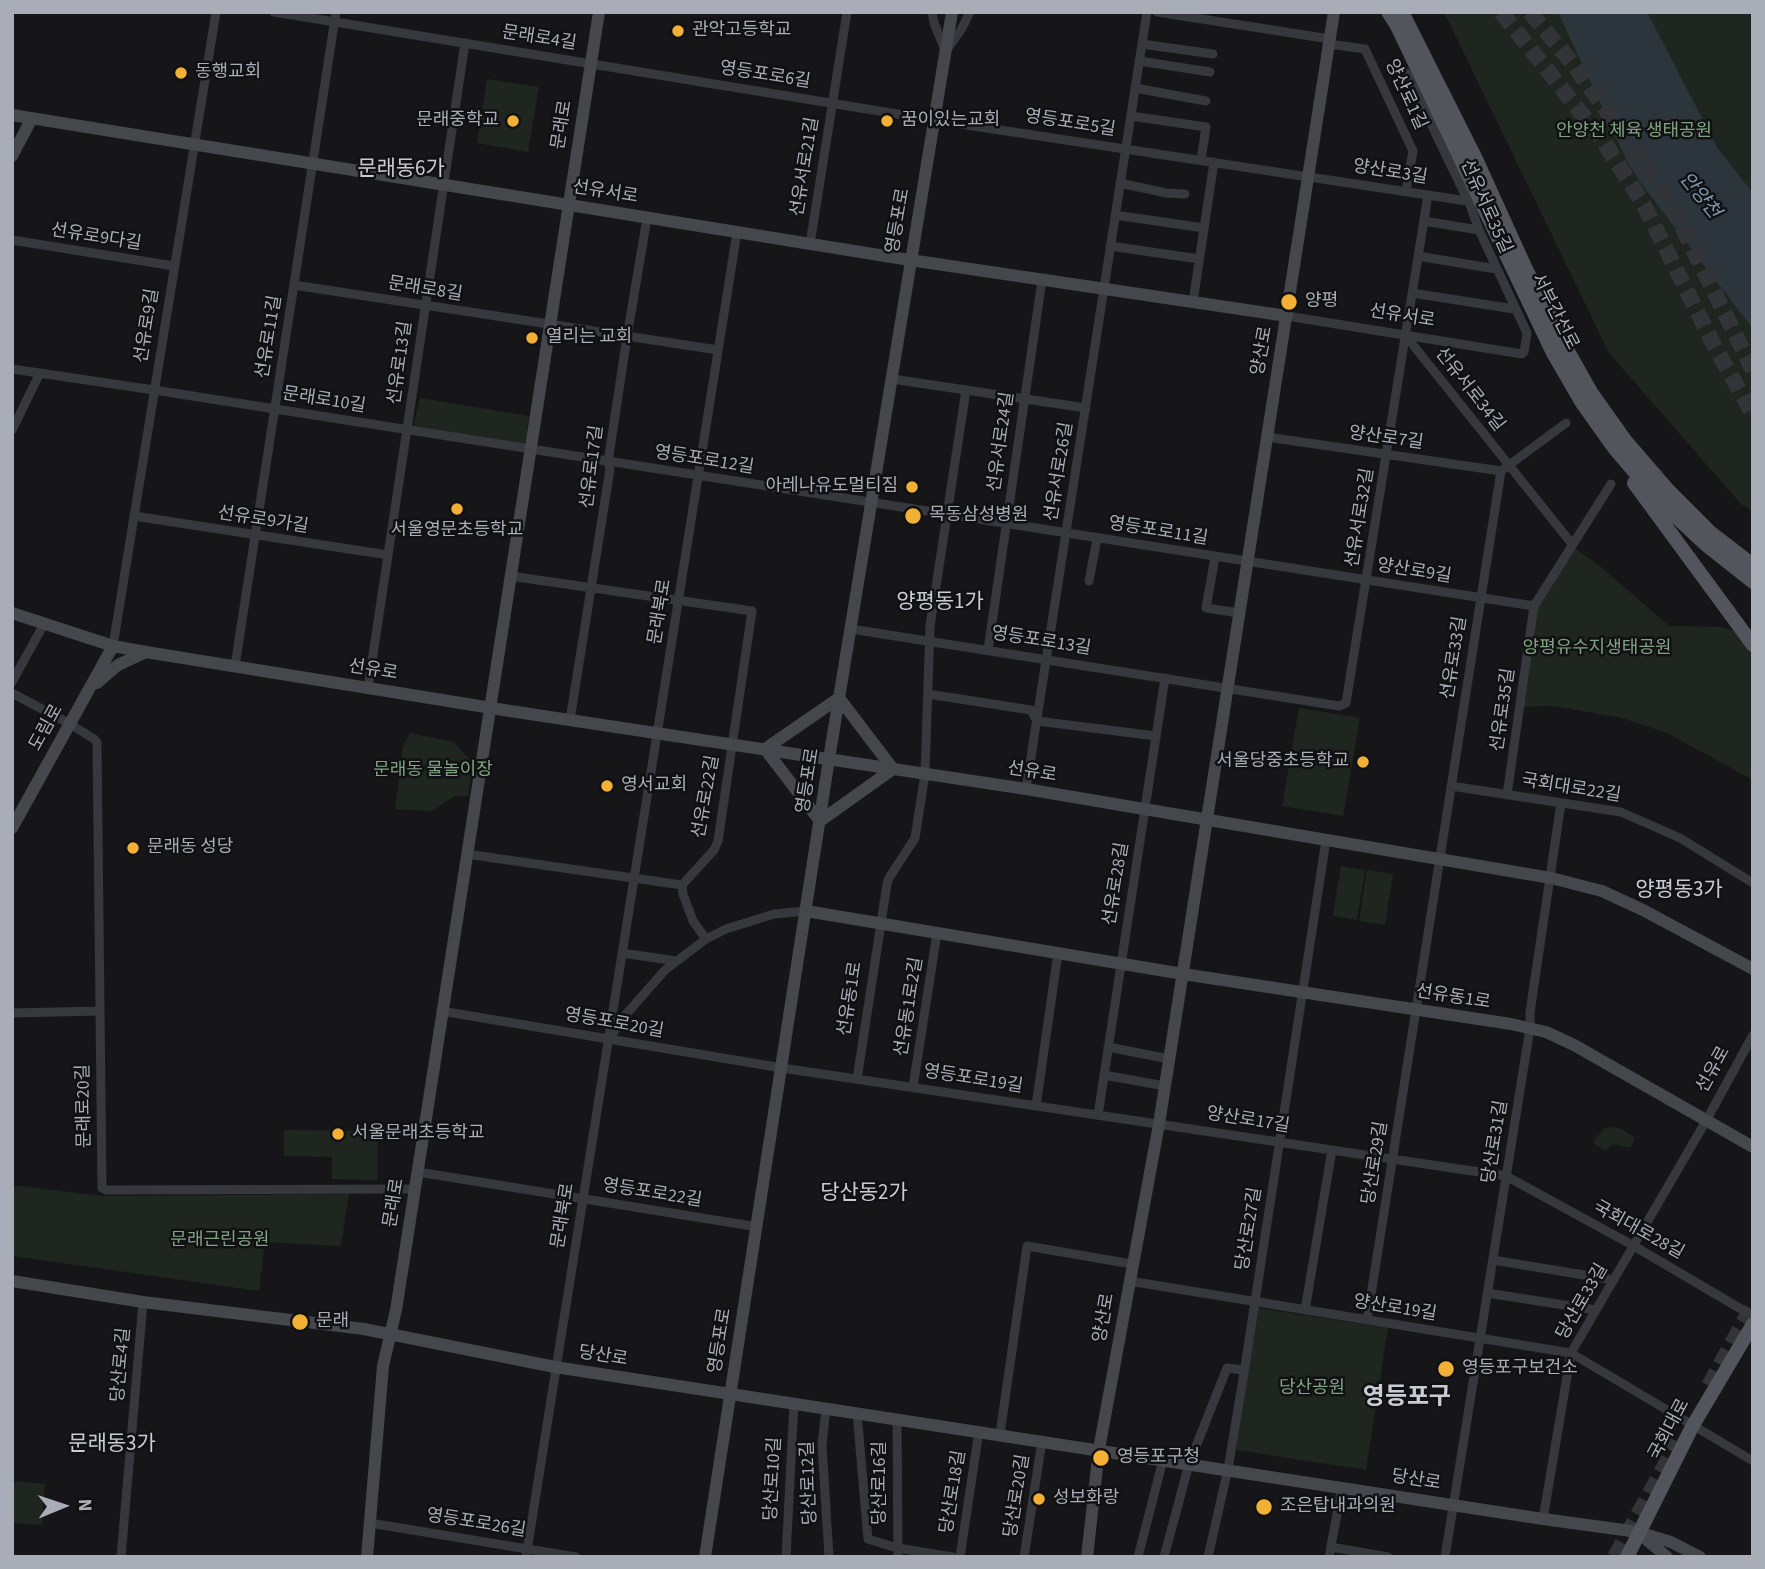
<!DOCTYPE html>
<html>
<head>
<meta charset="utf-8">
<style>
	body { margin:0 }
	#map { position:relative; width:1765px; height:1569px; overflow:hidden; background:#161618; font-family:"Source Sans 3",sans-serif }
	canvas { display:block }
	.frame { position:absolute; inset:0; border:14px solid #a8adb8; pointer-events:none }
	.north { position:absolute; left:28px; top:1471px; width:70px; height:70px; -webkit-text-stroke:5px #111113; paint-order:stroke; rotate:88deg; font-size:19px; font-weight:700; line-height:28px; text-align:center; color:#a8adb8 }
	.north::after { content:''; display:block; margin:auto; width:24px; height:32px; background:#a8adb8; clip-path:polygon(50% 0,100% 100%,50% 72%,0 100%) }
</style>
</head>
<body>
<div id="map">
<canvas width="1765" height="1569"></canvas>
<div class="frame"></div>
<div class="north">N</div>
</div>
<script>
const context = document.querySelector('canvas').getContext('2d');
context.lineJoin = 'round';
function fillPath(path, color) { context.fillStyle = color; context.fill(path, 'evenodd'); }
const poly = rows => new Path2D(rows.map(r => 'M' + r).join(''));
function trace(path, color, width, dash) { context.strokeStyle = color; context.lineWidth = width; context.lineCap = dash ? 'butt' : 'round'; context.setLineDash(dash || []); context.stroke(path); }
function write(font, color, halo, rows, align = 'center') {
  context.font = font + ' "Source Sans 3","Noto Sans KR",sans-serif'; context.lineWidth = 5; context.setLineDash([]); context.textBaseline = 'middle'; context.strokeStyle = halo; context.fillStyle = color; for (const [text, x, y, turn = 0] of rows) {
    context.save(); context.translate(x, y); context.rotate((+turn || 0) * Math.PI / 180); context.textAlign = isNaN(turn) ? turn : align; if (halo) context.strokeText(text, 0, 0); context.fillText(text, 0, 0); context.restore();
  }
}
fillPath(poly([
	[1444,12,1753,12,1753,511,1741,504,1609,353],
	[487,79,539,87,528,152,477,143],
	[420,398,529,416,525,445,413,427],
	[1575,548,1601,567,1669,626,1720,627,1739,632,1753,651,1753,780,1667,733,1622,718,1554,706,1523,707,1538,607],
	[1299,708,1360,718,1343,816,1282,806],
	[410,733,454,742,473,763,468,796,455,796,432,811,395,809,403,746],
	[1341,866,1365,870,1357,920,1333,916],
	[1367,870,1393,874,1385,925,1359,921],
	[1612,1127,1622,1129,1635,1138,1630,1148,1613,1144,1605,1151,1593,1143,1604,1128],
	[284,1130,378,1131,377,1180,332,1179,332,1157,284,1156],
	[12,1185,101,1196,349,1194,341,1246,265,1242,259,1291,12,1256],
	[1258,1308,1388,1328,1366,1470,1236,1450],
	[14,1481,45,1484,42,1525,12,1523]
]), '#1e261f');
fillPath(poly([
	[1558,12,1647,12,1718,149,1753,193,1753,329,1640,182,1627,161]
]), '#2c353c');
trace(poly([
	[1501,12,1602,139,1644,205,1716,349,1753,414],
	[1530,12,1573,64,1650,172,1680,223,1753,370],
	[1709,1386,1753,1305],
	[1615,1557,1678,1442]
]), '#333438', 16, [16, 8]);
trace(poly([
	[274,12,934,120,1467,201],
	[932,12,934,23,945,50],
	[1157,12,1330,39],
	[1142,44,1213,54],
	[1329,44,1365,49,1413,151,1406,191],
	[946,51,961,30,970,12],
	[1139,61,1210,72],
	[1135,88,1206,101],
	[1131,116,1206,127,1201,160],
	[1120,183,1166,193,1185,194],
	[1115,215,1204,228],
	[1424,221,1479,230],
	[12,240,174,266],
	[810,244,847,12],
	[1110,246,1199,259],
	[1418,256,1496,269],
	[294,285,718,350],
	[1412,293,1514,309],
	[1193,302,1214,162],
	[1287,316,1522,354,1524,352,1527,333,1479,230,1470,205,1406,72],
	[1405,335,1572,544],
	[12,369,154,390,1534,606],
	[892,379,1086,408],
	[12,430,40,373],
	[1267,437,1501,471],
	[134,516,388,555],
	[1215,557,1206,608,1239,613],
	[510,576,752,611,718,841,714,850,682,885],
	[1089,581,1097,539],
	[851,629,1339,706,1346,703,1428,195],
	[113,646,216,12],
	[988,650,1042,280],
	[235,666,336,12],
	[12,682,44,624],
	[368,688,465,43],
	[12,693,70,724,94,739,97,743,102,1188,106,1190,415,1189],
	[928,694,1031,710,1037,721,1045,722,1156,736],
	[570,720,610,469,608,462,627,337,647,218],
	[1451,786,1621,812,1680,838,1753,883],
	[1026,789,1147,12],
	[1507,795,1534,606,1611,484],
	[466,854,682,885],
	[682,885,683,894,693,921,706,939],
	[622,953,676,961],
	[441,1011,782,1068,1506,1176,1634,1246,1753,1316],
	[12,1013,99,1011],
	[611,1037,621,1020,665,970,706,939,726,929,774,914,806,911],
	[1108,1047,1169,1059],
	[1104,1075,1165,1086],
	[857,1079,887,884,889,878,915,838,925,774,930,626,966,390],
	[913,1087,937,933],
	[1036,1106,1058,953],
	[1098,1115,1165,678],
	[418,1172,758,1227],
	[1493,1260,1614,1280],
	[1129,1281,1571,1353,1753,1461],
	[1487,1293,1596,1310],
	[1305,1310,1332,1150],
	[1367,1320,1501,471,1566,423],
	[826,1408,822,1445,829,1557],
	[857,1413,868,1539,897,1548,953,1557],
	[897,1419,898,1557],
	[1000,1434,1027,1246,1132,1264],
	[1543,1519,1571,1353,1706,1121,1753,1035],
	[370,1523,576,1557],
	[1331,1547,1388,1557],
	[121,1557,143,1302],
	[526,1557,737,232],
	[786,1557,794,1403],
	[960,1557,979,1431],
	[1024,1557,1042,1441],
	[1138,1557,1163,1460],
	[1164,1557,1189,1464,1227,1368,1244,1370],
	[1208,1557,1228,1469,1244,1373,1326,840],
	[1329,1557,1342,1487],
	[1445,1557,1530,1028,1530,1012,1561,803]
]), '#37383d', 9);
trace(poly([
	[12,115,910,260,1287,316],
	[12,156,32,118],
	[12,613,113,646,146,652,510,711,1026,789,1551,878,1602,891,1643,910,1753,969],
	[97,683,118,665,146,652],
	[839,698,893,769,820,821,765,749,839,698],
	[12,828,113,646],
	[806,911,1183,974,1511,1024,1546,1032,1574,1045,1753,1147],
	[12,1281,143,1302,364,1329,555,1367,1543,1519,1638,1532,1671,1542,1700,1557],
	[1641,1535,1667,1557],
	[367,1557,383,1366,396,1310,599,12],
	[705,1557,829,759,952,12],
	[1087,1557,1099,1449,1159,1124,1334,12]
]), '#45474d', 12);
trace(poly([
	[1388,12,1397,26,1553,353,1582,403,1614,448,1661,503,1705,544,1753,582],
	[1402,12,1476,159,1525,267,1565,346,1591,392,1625,440,1669,491,1710,532,1753,565],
	[1634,483,1753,645],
	[1627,1557,1692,1427,1753,1324]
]), '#53555c', 14);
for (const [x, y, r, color] of [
	[678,31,7,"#f2b134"],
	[181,73,7,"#f2b134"],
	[513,121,7,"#f2b134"],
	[887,121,7,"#f2b134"],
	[1289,302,9,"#f2b134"],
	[532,338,7,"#f2b134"],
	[912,487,7,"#f2b134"],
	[457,509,7,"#f2b134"],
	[913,516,9,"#f2b134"],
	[1363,762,7,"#f2b134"],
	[607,786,7,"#f2b134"],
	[133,848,7,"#f2b134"],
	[338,1134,7,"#f2b134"],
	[300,1322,9,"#f2b134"],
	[1446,1369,9,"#f2b134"],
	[1101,1458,9,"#f2b134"],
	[1039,1499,7,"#f2b134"],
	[1264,1507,9,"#f2b134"]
]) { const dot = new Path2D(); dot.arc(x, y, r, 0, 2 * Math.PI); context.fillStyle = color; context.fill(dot); trace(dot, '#111113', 2.5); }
write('18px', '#a8adb8', '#111113', [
	["관악고등학교",692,31],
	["동행교회",195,73],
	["문래중학교",499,121,"right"],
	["꿈이있는교회",901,121],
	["양평",1305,302],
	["열리는 교회",546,338],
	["아레나유도멀티짐",898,487,"right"],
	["목동삼성병원",929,516],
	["서울영문초등학교",457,531,"center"],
	["서울당중초등학교",1349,762,"right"],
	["영서교회",621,786],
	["문래동 성당",147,848],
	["서울문래초등학교",352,1134],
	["문래",316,1322],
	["영등포구보건소",1462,1369],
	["영등포구청",1117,1458],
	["성보화랑",1053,1499],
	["조은탑내과의원",1280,1507]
], 'left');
write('18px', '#a8adb8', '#111113', [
	["문래로4길",539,39,9],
	["영등포로6길",765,76,9],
	["양산로1길",1405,95,65],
	["영등포로5길",1070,124,9],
	["문래로",563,125,-81],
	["선유서로21길",806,167,-81],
	["양산로3길",1390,173,9],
	["선유서로",605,193,9],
	["선유서로35길",1485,207,66],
	["영등포로",899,221,-80],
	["선유로9다길",96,238,9],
	["문래로8길",425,290,9],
	["서부간선로",1554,312,63],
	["선유서로",1402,317,9],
	["선유로9길",148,326,-81],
	["선유로11길",270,337,-81],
	["양산로",1263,351,-80],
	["선유로13길",401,363,-82],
	["선유서로34길",1469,390,52],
	["문래로10길",324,401,9],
	["양산로7길",1386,439,8],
	["선유서로24길",1002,442,-82],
	["영등포로12길",704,461,9],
	["선유로17길",593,467,-83],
	["선유서로26길",1060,472,-81],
	["선유서로32길",1361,518,-81],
	["선유로9가길",263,521,9],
	["영등포로11길",1158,532,9],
	["양산로9길",1414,572,9],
	["문래북로",661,612,-81],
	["영등포로13길",1041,642,9],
	["선유로33길",1455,658,-81],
	["선유로",373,671,9],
	["선유로35길",1504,710,-82],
	["도림로",47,728,-61],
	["선유로",1032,773,9],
	["영등포로",809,781,-81],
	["국회대로22길",1571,789,9],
	["선유로22길",707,797,-80],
	["선유로28길",1117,884,-81],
	["선유동1로",1453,998,9],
	["선유동1로",851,999,-81],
	["선유동1로2길",910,1007,-81],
	["영등포로20길",614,1024,10],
	["선유로",1714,1070,-61],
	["영등포로19길",973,1080,9],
	["문래로20길",85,1106,-91],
	["양산로17길",1248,1121,9],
	["당산로31길",1496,1142,-81],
	["당산로29길",1376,1163,-81],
	["영등포로22길",652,1194,9],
	["문래로",395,1203,-81],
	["문래북로",564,1216,-81],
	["당산로27길",1250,1229,-81],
	["국회대로28길",1638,1231,29],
	["당산로33길",1583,1302,-60],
	["양산로19길",1395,1309,9],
	["양산로",1105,1318,-80],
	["영등포로",721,1341,-81],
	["당산로",603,1357,9],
	["당산로4길",122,1365,-85],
	["국회대로",1670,1430,-62],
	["당산로10길",774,1479,-87],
	["당산로",1416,1481,9],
	["당산로12길",810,1483,-92],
	["당산로16길",881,1483,-90],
	["당산로18길",954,1492,-81],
	["당산로20길",1018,1496,-81],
	["영등포로26길",476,1524,9]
]);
write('18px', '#7fa381', '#111113', [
	["안양천 체육 생태공원",1634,132],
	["양평유수지생태공원",1597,649],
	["문래동 물놀이장",433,771],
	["문래근린공원",220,1241],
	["당산공원",1312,1389]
]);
write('italic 19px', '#7f9bb3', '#111113', [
	["안양천",1699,196,51]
]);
write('21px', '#c9ccd4', '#111113', [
	["문래동6가",401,170],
	["양평동1가",940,603],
	["양평동3가",1679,891],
	["당산동2가",864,1194],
	["문래동3가",112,1445]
]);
write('bold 24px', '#c9ccd4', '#111113', [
	["영등포구",1407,1399]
]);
</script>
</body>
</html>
